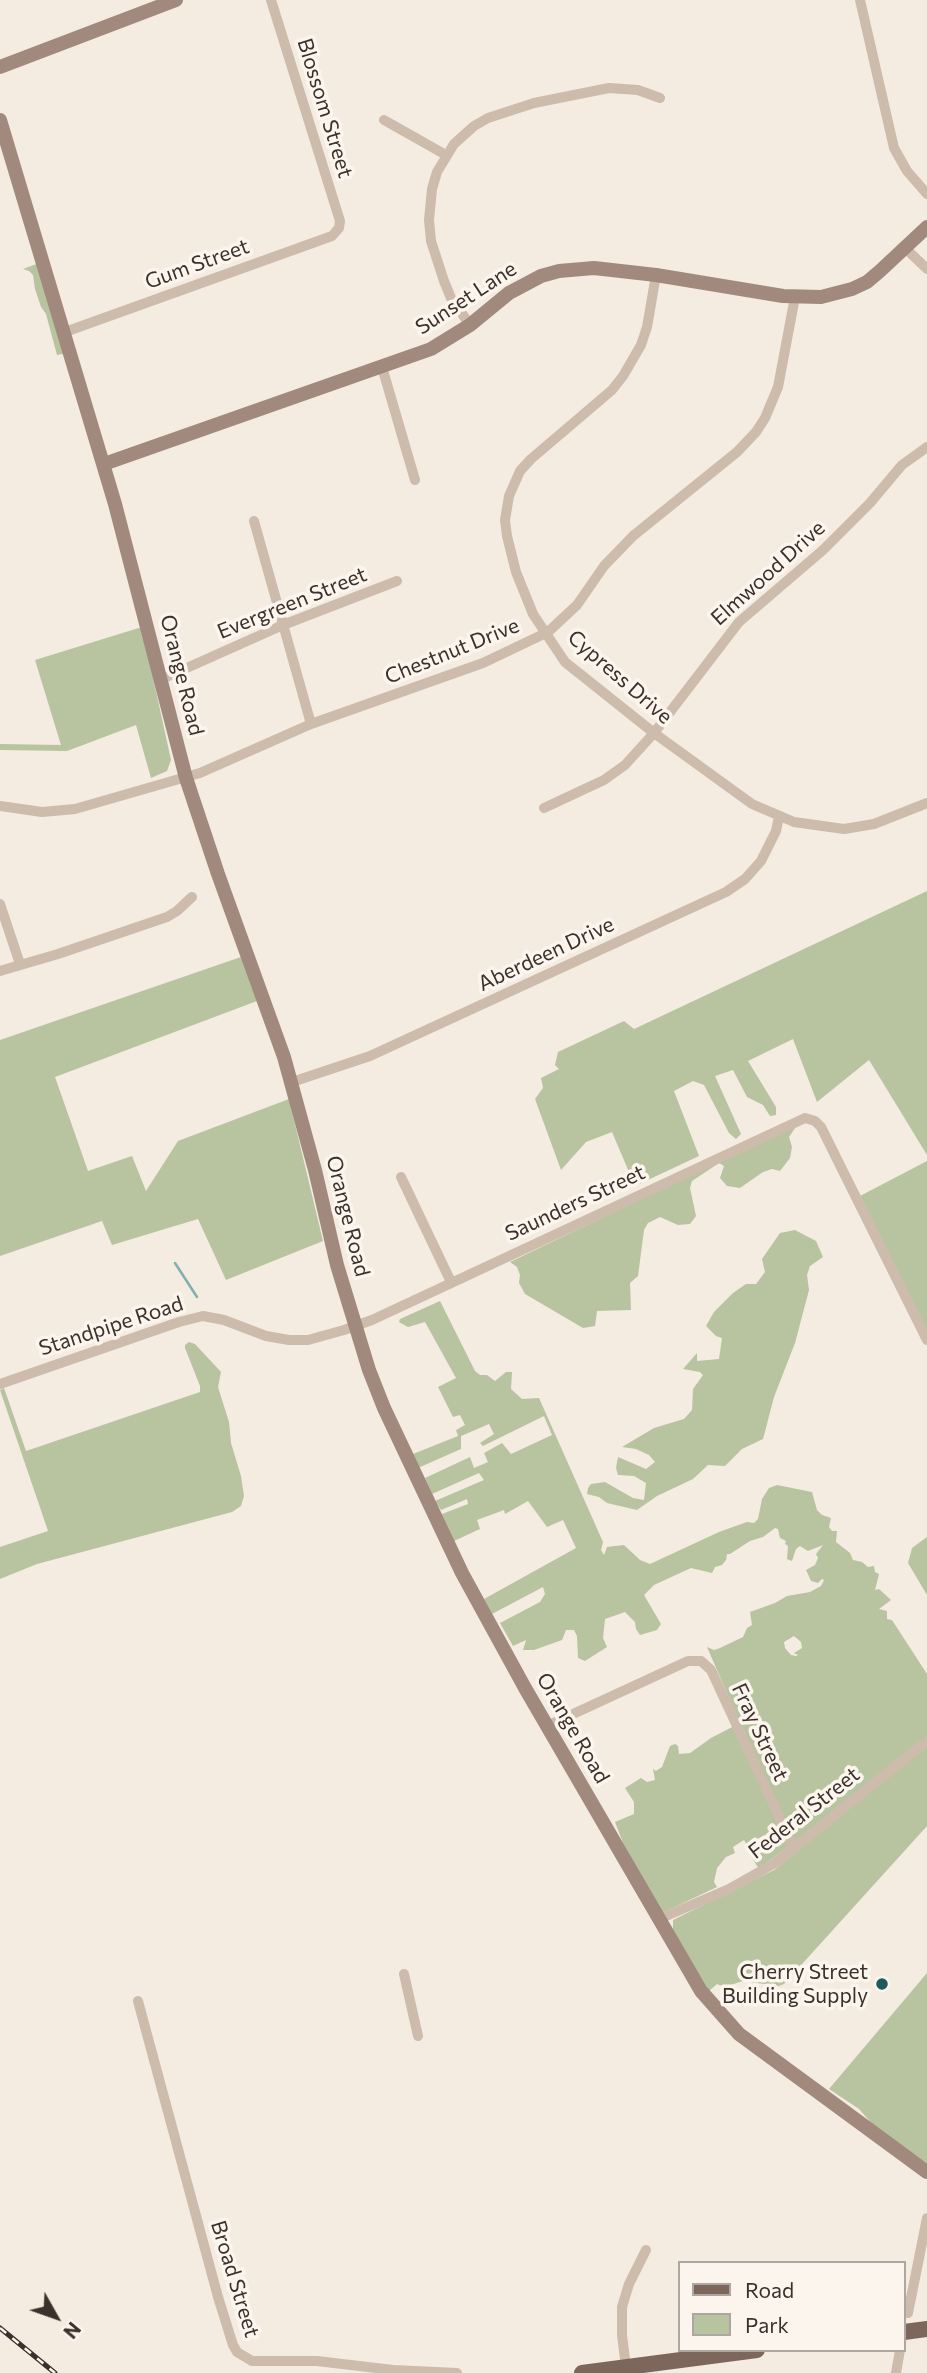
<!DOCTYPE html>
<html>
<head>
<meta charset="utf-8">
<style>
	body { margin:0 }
	#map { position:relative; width:927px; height:2373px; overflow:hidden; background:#f4ebe1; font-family:Commissioner,sans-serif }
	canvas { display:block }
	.legend { position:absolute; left:678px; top:2261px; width:228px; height:91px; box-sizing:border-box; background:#fbf5ee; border:2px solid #aea6a0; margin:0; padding:9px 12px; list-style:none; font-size:21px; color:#3b302b }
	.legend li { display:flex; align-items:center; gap:14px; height:35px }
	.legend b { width:35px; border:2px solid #aea6a0 }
	.north { position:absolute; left:21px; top:2282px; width:70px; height:70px; -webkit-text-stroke:5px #fbf5ee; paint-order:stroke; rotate:130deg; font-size:19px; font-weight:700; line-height:28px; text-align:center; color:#3b302b }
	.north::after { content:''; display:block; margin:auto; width:24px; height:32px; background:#3b302b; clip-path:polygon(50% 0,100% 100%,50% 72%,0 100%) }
</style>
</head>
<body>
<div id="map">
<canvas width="927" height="2373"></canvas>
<ul class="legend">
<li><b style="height:9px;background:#7d675c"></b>Road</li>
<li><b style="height:19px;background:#b8c4a0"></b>Park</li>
</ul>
<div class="north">N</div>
</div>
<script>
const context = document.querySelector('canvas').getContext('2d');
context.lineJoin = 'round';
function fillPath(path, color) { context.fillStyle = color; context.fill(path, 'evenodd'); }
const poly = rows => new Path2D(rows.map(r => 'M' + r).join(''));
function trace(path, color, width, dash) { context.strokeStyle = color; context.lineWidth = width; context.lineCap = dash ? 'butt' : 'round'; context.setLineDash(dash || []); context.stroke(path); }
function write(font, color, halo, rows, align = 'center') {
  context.font = font + ' Commissioner,sans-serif'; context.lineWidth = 7; context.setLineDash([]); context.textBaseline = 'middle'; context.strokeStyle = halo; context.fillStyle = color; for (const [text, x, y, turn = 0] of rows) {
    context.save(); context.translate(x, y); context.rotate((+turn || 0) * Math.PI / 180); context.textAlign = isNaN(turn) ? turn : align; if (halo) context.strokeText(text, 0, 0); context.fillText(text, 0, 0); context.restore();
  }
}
fillPath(poly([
	[39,263,67,353,57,355,46,314,41,307,35,289,33,275,29,271,23,269],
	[142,627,171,760,167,771,151,778,136,725,67,751,0,750,0,744,61,745,35,660],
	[927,891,927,1155,869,1060,817,1102,793,1039,748,1061,776,1107,776,1115,770,1116,763,1105,747,1097,733,1070,715,1076,741,1134,736,1139,729,1133,704,1085,693,1081,674,1091,699,1156,635,1186,612,1132,586,1142,561,1170,535,1099,543,1088,541,1078,559,1069,555,1065,558,1052,624,1021,634,1029],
	[241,957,257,1001,55,1077,88,1171,132,1156,146,1191,178,1141,289,1099,323,1241,226,1280,198,1219,112,1245,102,1221,0,1256,0,1040],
	[795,1128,789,1137,792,1147,790,1158,780,1171,772,1169,763,1172,740,1188,727,1186,720,1178,724,1166,719,1163,692,1181,690,1188,696,1216,690,1224,678,1225,660,1217,648,1223,644,1230,638,1276,630,1283,631,1310,597,1311,595,1326,583,1328,525,1294,519,1283,520,1275,517,1267,510,1262,785,1130],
	[927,1161,927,1331,860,1196],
	[795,1230,816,1241,823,1257,810,1266,807,1275,809,1290,795,1343,774,1397,763,1439,742,1449,725,1466,708,1465,693,1479,657,1496,637,1510,607,1503,599,1497,587,1494,588,1488,591,1484,605,1482,633,1498,644,1500,646,1483,634,1476,618,1475,616,1468,618,1457,646,1469,655,1462,649,1455,636,1449,622,1447,654,1428,684,1419,692,1410,693,1389,703,1375,700,1372,683,1369,697,1353,697,1361,719,1359,722,1338,716,1336,706,1326,714,1312,733,1293,746,1284,756,1284,765,1272,762,1259,780,1233],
	[440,1301,475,1371,480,1375,487,1375,495,1381,506,1372,512,1372,511,1389,522,1399,539,1398,603,1542,601,1550,604,1555,607,1547,624,1545,640,1560,650,1564,719,1532,747,1522,754,1523,758,1519,762,1499,769,1488,777,1485,812,1492,817,1510,822,1515,831,1518,829,1527,832,1531,837,1531,836,1542,850,1553,853,1560,862,1562,868,1567,874,1566,875,1572,879,1574,875,1590,879,1589,891,1600,879,1609,887,1611,887,1619,892,1620,927,1674,927,1738,759,1869,752,1858,775,1845,768,1833,747,1845,744,1840,733,1847,735,1853,726,1857,717,1868,714,1882,717,1887,662,1913,623,1843,615,1822,634,1814,634,1802,625,1788,641,1778,647,1782,655,1780,653,1769,656,1771,662,1767,670,1746,675,1744,678,1746,679,1754,690,1753,711,1738,740,1723,707,1647,714,1650,720,1648,743,1637,747,1628,752,1625,750,1612,775,1603,787,1596,810,1592,821,1586,824,1580,822,1579,818,1583,811,1581,806,1570,815,1565,818,1558,816,1554,823,1545,808,1551,800,1546,796,1549,792,1561,787,1559,788,1546,785,1544,786,1541,780,1538,778,1529,775,1528,763,1537,750,1541,730,1554,727,1554,726,1560,722,1565,715,1567,712,1573,691,1568,654,1585,644,1595,661,1624,657,1630,640,1635,636,1629,635,1622,625,1612,605,1619,603,1638,607,1647,585,1661,578,1658,577,1636,574,1630,566,1630,562,1640,534,1650,523,1650,526,1640,513,1646,500,1623,540,1602,545,1594,543,1587,492,1614,484,1599,576,1548,563,1520,547,1527,528,1501,505,1514,504,1510,477,1520,480,1529,454,1541,442,1514,468,1504,467,1499,441,1510,435,1501,484,1480,479,1473,432,1494,425,1478,470,1457,474,1468,488,1462,484,1453,502,1443,511,1454,552,1435,544,1416,483,1446,480,1443,494,1434,489,1424,461,1436,461,1449,418,1468,413,1454,458,1436,456,1430,465,1425,460,1415,453,1417,438,1387,456,1378,425,1322,408,1327,399,1322,400,1319],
	[794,1636,801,1642,802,1648,794,1653,798,1655,796,1656,791,1655,785,1648,784,1642],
	[189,1342,195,1344,221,1372,218,1387,229,1422,231,1443,241,1476,244,1496,241,1506,232,1512,37,1564,0,1579,0,1547,48,1531,0,1390,4,1388,26,1451,200,1392,200,1386,185,1348,185,1345],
	[927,1537,927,1595,908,1563,912,1548],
	[927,1746,927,1826,784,1984,779,1986,743,1981,724,1987,717,1984,709,1991,673,1930,673,1920,774,1870],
	[927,1973,927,2163,874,2126,859,2109,829,2089]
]), '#b8c4a0');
trace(poly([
	[175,1263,197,1297]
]), '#7fb0b2', 2.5);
trace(poly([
	[860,0,894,148,907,171,927,194],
	[384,120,446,155],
	[905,248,927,269],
	[656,275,647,327,641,345,623,376,612,390,531,459,520,471,509,496,505,520,507,536,516,572,533,614,565,662,654,733,752,804,794,822,844,829,874,824,927,803],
	[470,325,451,298,444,281,431,241,429,220,432,189,437,172,454,144,474,126,488,118,534,103,609,88,638,90,660,98],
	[65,332,332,236,339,228,340,221,271,0],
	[382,367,415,480],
	[254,521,311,724],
	[162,679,283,625,397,581],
	[0,806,42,812,75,809,200,773,311,724,483,663,548,632,577,605,604,566,633,536,737,452,756,432,765,418,778,387,795,297],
	[544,808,604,780,625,765,654,733,739,622,823,550,870,503,902,465,927,447],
	[0,904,20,964],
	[0,971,58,954,167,917,177,911,192,897],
	[292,1082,370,1056,726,892,745,879,761,861,776,831,779,816],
	[401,1177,451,1282],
	[0,1384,179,1322,203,1316,224,1320,266,1336,289,1340,308,1340,344,1330,372,1320,805,1118,815,1121,821,1127,927,1340],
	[547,1726,688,1661,701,1661,711,1670,794,1849],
	[659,1919,729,1889,775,1863,927,1741],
	[404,1974,418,2036],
	[138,2001,218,2297,233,2345,237,2352,252,2361,317,2361,393,2370,457,2373],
	[908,2313,927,2218],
	[626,2367,622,2335,622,2307,629,2284,646,2250],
	[896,2373,900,2350]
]), '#cdbbac', 10);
trace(poly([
	[0,67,176,0],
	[0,120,115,504,186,778,218,874,284,1057,315,1170,337,1265,369,1370,384,1408,462,1573,525,1688,701,1991,739,2034,927,2172],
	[104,464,431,349,470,325,509,293,541,276,559,271,594,268,656,275,783,296,821,297,852,289,867,282,880,271,927,227]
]), '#a18a7d', 14);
trace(poly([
	[904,2332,927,2329],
	[582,2373,757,2350]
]), '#7d675c', 16);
const rail = poly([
	[0,2328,55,2373]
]);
trace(rail, '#3b302b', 5);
trace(rail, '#fbf5ee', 2.5, [8]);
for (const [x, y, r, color] of [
	[882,1984,7,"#1f5a5e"]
]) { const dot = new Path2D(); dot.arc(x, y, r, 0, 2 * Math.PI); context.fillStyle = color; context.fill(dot); trace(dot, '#fbf5ee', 2.5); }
write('21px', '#3b302b', '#fbf5ee', [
	["Blossom Street",325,108,73],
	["Gum Street",197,264,-20],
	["Sunset Lane",466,298,-33],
	["Elmwood Drive",768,573,-42],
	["Evergreen Street",292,603,-22],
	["Chestnut Drive",452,651,-22],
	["Orange Road",182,675,76],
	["Cypress Drive",620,677,41],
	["Aberdeen Drive",546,954,-25],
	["Saunders Street",575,1203,-25],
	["Orange Road",348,1216,76],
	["Standpipe Road",111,1326,-18],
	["Orange Road",573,1728,60],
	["Fray Street",760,1732,65],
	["Federal Street",804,1813,-38],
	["Broad Street",235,2279,73]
]);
write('21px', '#3b302b', '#fbf5ee', [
	["Cherry Street",868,1972],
	["Building Supply",868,1996]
], 'right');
</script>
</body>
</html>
